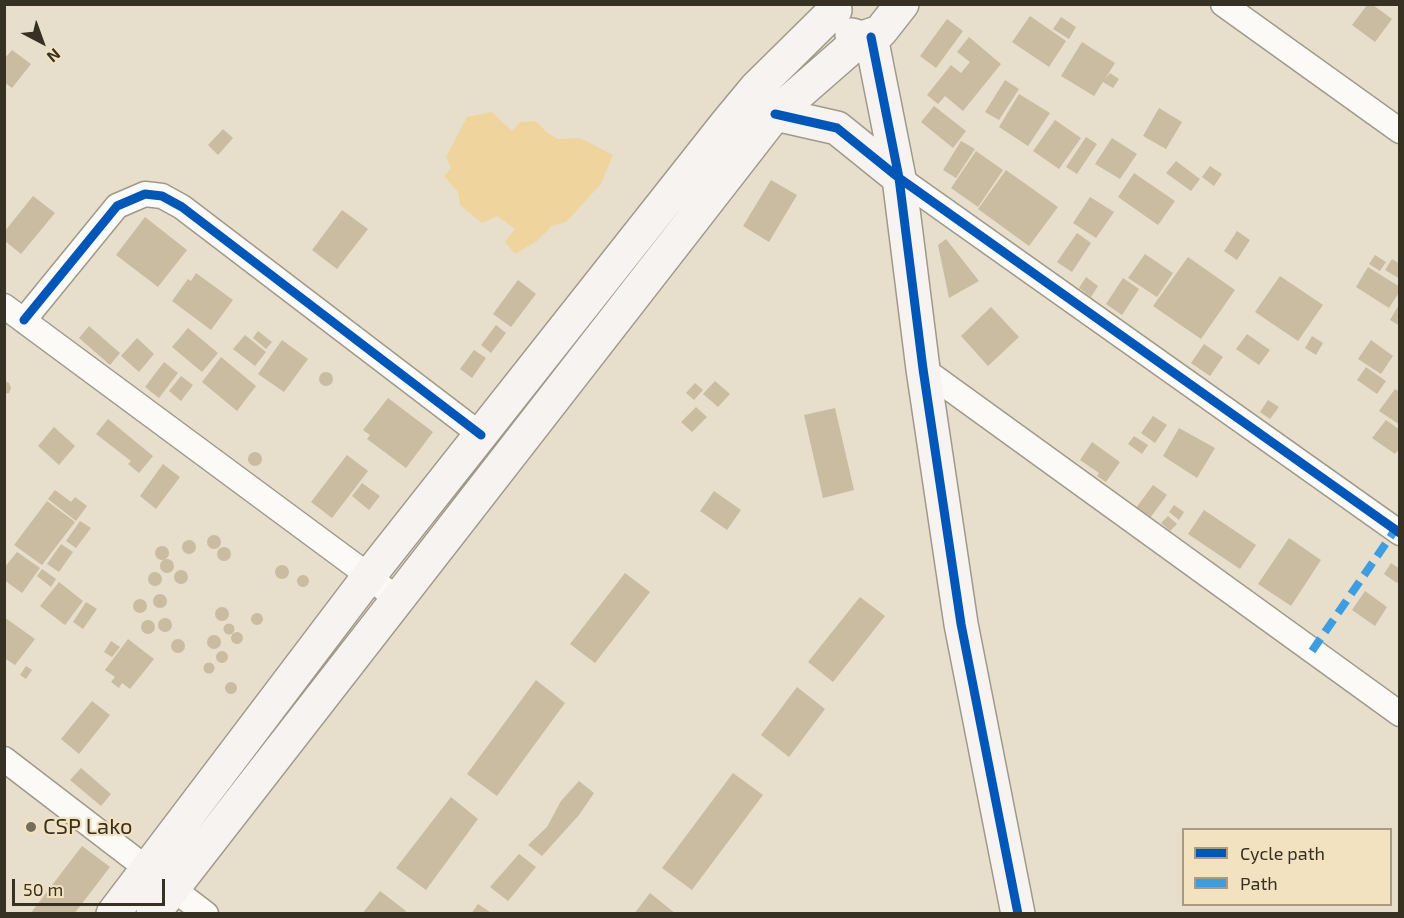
<!DOCTYPE html>
<html>
<head>
<meta charset="utf-8">
<style>
	body { margin:0 }
	#map { position:relative; width:1404px; height:918px; overflow:hidden; background:#e7decc; font-family:"Exo 2",sans-serif }
	canvas { display:block }
	.frame { position:absolute; inset:0; border:6px solid #373123; pointer-events:none }
	.legend { position:absolute; left:1182px; top:828px; width:210px; height:78px; box-sizing:border-box; background:#f3e2c0; border:2px solid #a89b81; margin:0; padding:8px 10px; list-style:none; font-size:18px; color:#373123 }
	.legend li { display:flex; align-items:center; gap:12px; height:30px }
	.legend b { width:30px; border:2px solid #a89b81 }
	.north { position:absolute; left:12px; top:12px; width:60px; height:60px; -webkit-text-stroke:4px #f3e2c0; paint-order:stroke; rotate:139deg; font-size:16px; font-weight:700; line-height:24px; text-align:center; color:#373123 }
	.north::after { content:''; display:block; margin:auto; width:21px; height:27px; background:#373123; clip-path:polygon(50% 0,100% 100%,50% 72%,0 100%) }
	.scale { position:absolute; left:12px; top:879px; width:153px; height:27px; box-sizing:border-box; border:3px solid #373123; border-top:0; padding-left:8px; font-size:18px; line-height:21px; white-space:nowrap; color:#373123; -webkit-text-stroke:4px #f3e2c0; paint-order:stroke }
</style>
</head>
<body>
<div id="map">
<canvas width="1404" height="918"></canvas>
<div class="frame"></div>
<ul class="legend">
<li><b style="height:8px;background:#0057b8"></b>Cycle path</li>
<li><b style="height:8px;background:#3e9de0"></b>Path</li>
</ul>
<div class="north">N</div>
<div class="scale">50 m</div>
</div>
<script>
const context = document.querySelector('canvas').getContext('2d');
context.lineJoin = 'round';
function fillPath(path, color) { context.fillStyle = color; context.fill(path, 'evenodd'); }
const poly = rows => new Path2D(rows.map(r => 'M' + r).join(''));
function trace(path, color, width, dash) { context.strokeStyle = color; context.lineWidth = width; context.lineCap = dash ? 'butt' : 'round'; context.setLineDash(dash || []); context.stroke(path); }
function write(font, color, halo, rows, align = 'center') {
  context.font = font + ' "Exo 2",sans-serif'; context.lineWidth = 4.5; context.setLineDash([]); context.textBaseline = 'middle'; context.strokeStyle = halo; context.fillStyle = color; for (const [text, x, y, turn = 0] of rows) {
    context.save(); context.translate(x, y); context.rotate((+turn || 0) * Math.PI / 180); context.textAlign = isNaN(turn) ? turn : align; if (halo) context.strokeText(text, 0, 0); context.fillText(text, 0, 0); context.restore();
  }
}
fillPath(poly([
	[492,112,512,131,520,122,535,121,549,134,558,139,580,138,613,155,601,184,566,222,552,226,537,241,515,254,505,242,515,229,497,216,482,223,460,205,458,192,444,176,451,168,446,157,467,117]
]), '#efd59d');
fillPath(poly([
	[1367,5,1373,5,1392,19,1375,42,1352,25],
	[1030,16,1066,41,1049,67,1012,42],
	[1061,17,1076,27,1069,39,1053,29],
	[947,19,963,31,936,68,920,56],
	[969,37,1001,64,963,111,945,96,938,104,927,95,951,65,961,73,970,62,957,52],
	[1082,42,1115,63,1105,79,1110,73,1119,79,1113,88,1103,82,1094,96,1061,76],
	[12,50,31,64,12,88,4,82,4,59],
	[1005,80,1019,89,999,120,985,112],
	[1019,94,1050,113,1028,146,999,127],
	[934,106,966,131,953,148,921,122],
	[1159,108,1182,122,1166,149,1143,136],
	[1055,120,1081,138,1059,169,1033,151],
	[223,129,233,138,218,155,208,145],
	[1086,137,1097,144,1077,174,1066,167],
	[1112,138,1137,154,1120,179,1095,164],
	[961,141,975,149,956,178,943,170],
	[976,151,1003,170,978,207,951,188],
	[1176,161,1200,179,1191,191,1166,173],
	[1210,166,1222,174,1214,186,1202,177],
	[1006,170,1058,207,1029,246,978,209],
	[1134,173,1175,201,1158,225,1118,197],
	[771,180,797,195,769,242,743,226],
	[33,196,55,213,21,254,5,241,5,231],
	[1090,197,1114,212,1096,238,1073,223],
	[342,210,368,229,337,269,312,250],
	[145,217,187,250,158,287,116,255],
	[1237,231,1250,240,1237,260,1224,251],
	[1077,233,1091,243,1072,272,1057,262],
	[946,239,979,281,949,298,938,245],
	[1145,254,1173,273,1157,297,1128,278],
	[1375,255,1386,262,1380,271,1369,264],
	[1188,257,1235,290,1201,339,1153,306],
	[1392,259,1400,264,1400,279,1385,270],
	[1368,267,1400,287,1400,291,1389,308,1356,287],
	[196,273,233,300,211,330,172,301,188,279,191,281],
	[1280,276,1323,305,1298,341,1255,312],
	[1086,277,1098,286,1091,297,1079,288],
	[1123,278,1139,289,1122,315,1106,304],
	[518,280,536,294,511,327,493,314],
	[1400,303,1400,326,1390,320],
	[991,307,1019,337,988,366,961,336],
	[496,325,506,333,491,353,481,345],
	[89,326,120,353,110,365,79,338],
	[188,328,218,353,202,372,172,347],
	[258,331,272,342,266,349,253,338],
	[1247,334,1270,350,1259,365,1236,349],
	[245,335,266,352,255,366,233,349],
	[1312,336,1323,343,1316,355,1305,348],
	[137,338,154,354,139,372,121,356],
	[282,340,308,359,284,392,258,374],
	[1371,340,1393,356,1381,374,1358,359],
	[1204,344,1223,357,1210,376,1191,363],
	[474,350,486,358,472,378,460,369],
	[221,357,256,386,237,411,202,382],
	[164,362,178,373,159,398,145,387],
	[1366,367,1386,381,1377,394,1357,380],
	'319 379a7 7 0 1 1 14 0a7 7 0 1 1-14 0Z',
	[181,376,193,385,181,401,169,391],
	[4,381,9,383,11,388,9,393,4,394],
	[715,381,730,394,718,407,703,394],
	[695,383,703,390,694,400,686,393],
	[1395,389,1400,392,1400,425,1379,411],
	[388,398,433,432,406,468,367,439,370,435,363,430],
	[1268,400,1279,407,1270,419,1260,412],
	[696,407,707,417,692,432,681,422],
	[835,408,854,490,823,498,804,415],
	[1153,416,1167,425,1155,443,1141,433],
	[108,419,153,456,139,473,128,464,131,461,96,434],
	[1386,420,1400,430,1400,448,1395,454,1372,438],
	[54,427,75,446,59,465,38,446],
	[1179,428,1215,448,1197,478,1163,456],
	[1134,436,1148,445,1142,454,1128,444],
	[1092,442,1120,462,1106,482,1097,476,1099,473,1080,460],
	'248 459a7 7 0 1 1 14 0a7 7 0 1 1-14 0Z',
	[347,455,368,471,332,518,311,502],
	[163,464,180,477,156,509,140,496],
	[362,483,380,496,369,510,352,496],
	[1153,485,1167,495,1150,518,1136,508],
	[55,490,71,502,75,497,87,506,76,521,48,499],
	[714,491,741,510,727,530,700,511],
	[47,501,75,522,42,565,14,545],
	[1174,505,1184,512,1179,520,1169,512],
	[1204,510,1256,545,1240,569,1188,534],
	[1168,516,1177,524,1170,531,1161,523],
	[80,521,91,528,76,548,66,541],
	'207 542a7 7 0 1 1 14 0a7 7 0 1 1-14 0Z',
	[1289,538,1321,560,1291,606,1258,584],
	'182 547a7 7 0 1 1 14 0a7 7 0 1 1-14 0Z',
	[61,544,73,552,59,572,47,564],
	'155 553a7 7 0 1 1 14 0a7 7 0 1 1-14 0Z',
	'217 554a7 7 0 1 1 14 0a7 7 0 1 1-14 0Z',
	[17,552,40,568,22,593,4,580,4,568],
	'160 566a7 7 0 1 1 14 0a7 7 0 1 1-14 0Z',
	[1391,563,1400,569,1400,579,1397,583,1384,574],
	'275 572a7 7 0 1 1 14 0a7 7 0 1 1-14 0Z',
	[42,569,56,579,51,587,37,576],
	'174 577a7 7 0 1 1 14 0a7 7 0 1 1-14 0Z',
	'148 579a7 7 0 1 1 14 0a7 7 0 1 1-14 0Z',
	[625,573,650,592,595,663,570,644],
	'297 581a6 6 0 1 1 12 0a6 6 0 1 1-12 0Z',
	[59,582,83,601,65,625,40,606],
	[1365,591,1387,607,1375,626,1352,610],
	'153 601a7 7 0 1 1 14 0a7 7 0 1 1-14 0Z',
	[860,597,885,616,833,682,808,662],
	'133 606a7 7 0 1 1 14 0a7 7 0 1 1-14 0Z',
	[86,602,97,609,83,629,73,622],
	'215 614a7 7 0 1 1 14 0a7 7 0 1 1-14 0Z',
	'251 619a6 6 0 1 1 12 0a6 6 0 1 1-12 0Z',
	[4,617,35,639,15,665,4,658],
	'158 625a7 7 0 1 1 14 0a7 7 0 1 1-14 0Z',
	'141 627a7 7 0 1 1 14 0a7 7 0 1 1-14 0Z',
	'223.5 629a5.5 5.5 0 1 1 11 0a5.5 5.5 0 1 1-11 0Z',
	'231 638a6 6 0 1 1 12 0a6 6 0 1 1-12 0Z',
	'207 642a7 7 0 1 1 14 0a7 7 0 1 1-14 0Z',
	[128,639,154,659,130,689,122,683,119,688,111,682,115,677,105,670],
	'171 646a7 7 0 1 1 14 0a7 7 0 1 1-14 0Z',
	[111,641,120,647,112,657,104,652],
	'216 657a6 6 0 1 1 12 0a6 6 0 1 1-12 0Z',
	'203.5 668a5.5 5.5 0 1 1 11 0a5.5 5.5 0 1 1-11 0Z',
	[26,666,32,670,26,679,20,675],
	[536,680,565,703,497,796,467,774],
	'225 688a6 6 0 1 1 12 0a6 6 0 1 1-12 0Z',
	[797,687,825,709,789,757,761,735],
	[92,701,110,715,79,754,61,739],
	[81,768,111,794,101,806,70,780],
	[733,773,763,795,692,890,662,868],
	[579,781,594,793,579,815,542,856,528,845,547,827,561,801],
	[451,797,478,819,426,890,396,868],
	[82,846,110,867,74,914,30,914],
	[519,854,536,867,508,901,490,887],
	[380,891,406,911,405,914,362,914],
	[650,893,676,914,634,914],
	[478,904,493,914,471,914]
]), '#c9bca1');
const street = poly([
	[1223,4,1400,131],
	[899,178,1400,533],
	[4,306,369,576,396,599],
	[24,320,117,206,145,194,162,196,182,207,481,435],
	[923,369,1400,714],
	[4,759,206,914]
]);
const secondary = poly([
	[852,35,862,38,880,32,902,4],
	[871,37,899,178,923,369,961,624,1018,914],
	[775,114,837,128,899,178],
	[113,914,369,576,727,123,756,88,835,10],
	[153,914,775,114,862,38]
]);
trace(street, '#a0998b', 27);
trace(secondary, '#a0998b', 36);
trace(street, '#fbfaf7', 24);
trace(secondary, '#f7f3f1', 33);
trace(poly([
	[1312,651,1395,530]
]), '#3e9de0', 8, [15, 8]);
trace(poly([
	[871,37,899,178,923,369,961,624,1018,914],
	[775,114,837,128,899,178,1400,533],
	[24,320,117,206,145,194,162,196,182,207,481,435]
]), '#0057b8', 9);
for (const [x, y, r, color] of [
	[31,827,6,"#756e5e"]
]) { const dot = new Path2D(); dot.arc(x, y, r, 0, 2 * Math.PI); context.fillStyle = color; context.fill(dot); trace(dot, '#f3e2c0', 2); }
write('22px', '#373123', '#f3e2c0', [
	["CSP Lako",43,827]
], 'left');
</script>
</body>
</html>
